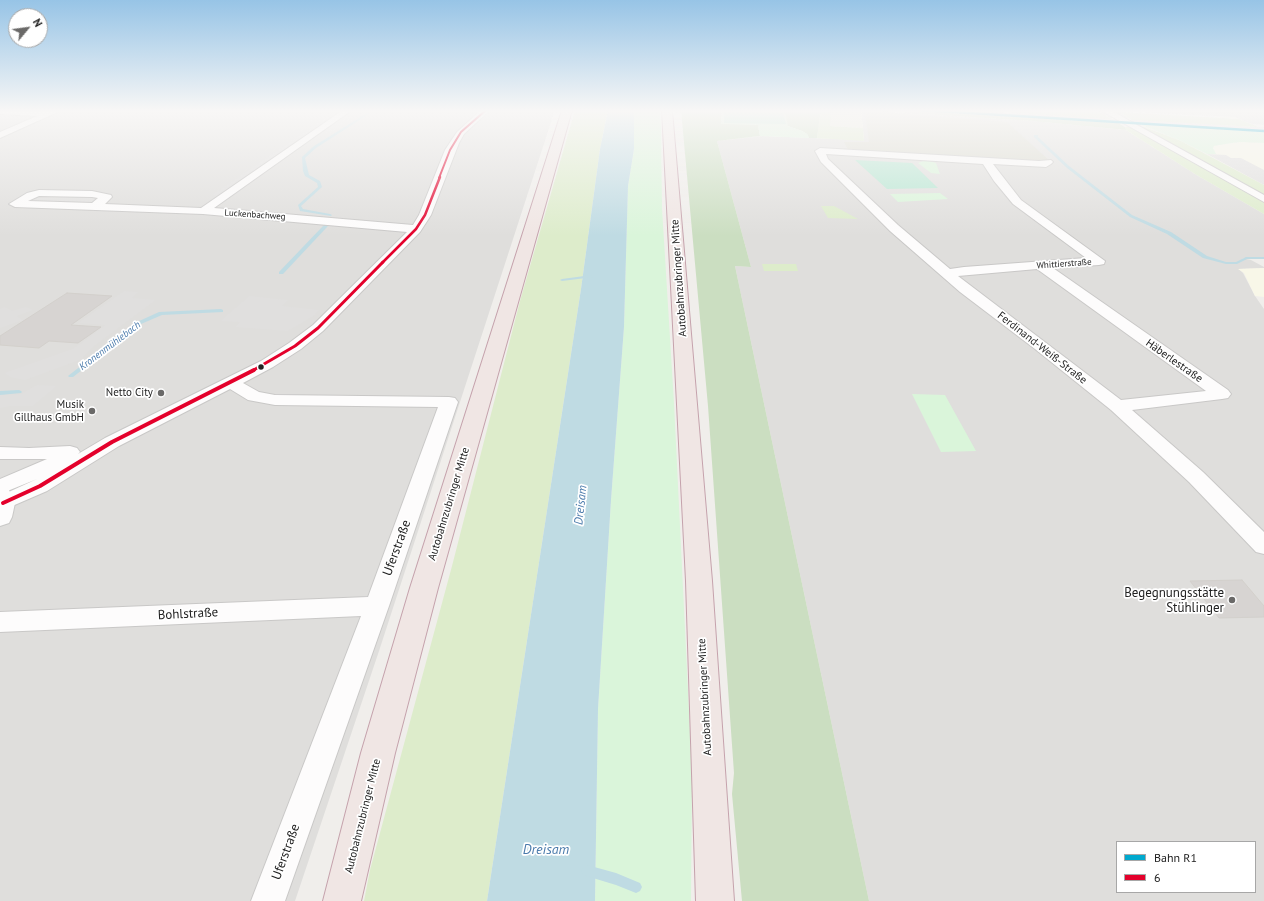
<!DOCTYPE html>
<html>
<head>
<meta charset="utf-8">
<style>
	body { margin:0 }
	#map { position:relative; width:1264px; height:901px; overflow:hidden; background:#f0eeeb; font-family:"PT Sans",sans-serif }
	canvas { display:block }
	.legend { position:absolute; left:1116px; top:841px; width:140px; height:52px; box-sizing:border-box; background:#fff; border:1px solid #a7a7a7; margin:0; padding:5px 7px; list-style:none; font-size:12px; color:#222 }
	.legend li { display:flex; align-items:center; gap:8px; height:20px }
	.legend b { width:20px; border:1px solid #a7a7a7 }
	.north { position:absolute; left:8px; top:8px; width:40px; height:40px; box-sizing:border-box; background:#fff; border:1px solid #a7a7a7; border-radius:50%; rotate:61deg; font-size:11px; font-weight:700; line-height:16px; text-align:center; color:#222 }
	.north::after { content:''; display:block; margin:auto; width:14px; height:18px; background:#6a6968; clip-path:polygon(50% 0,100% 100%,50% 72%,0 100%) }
</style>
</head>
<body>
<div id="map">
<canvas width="1264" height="901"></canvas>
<ul class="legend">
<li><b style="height:5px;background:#00a9ce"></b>Bahn R1</li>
<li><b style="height:5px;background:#e4002b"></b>6</li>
</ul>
<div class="north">N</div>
</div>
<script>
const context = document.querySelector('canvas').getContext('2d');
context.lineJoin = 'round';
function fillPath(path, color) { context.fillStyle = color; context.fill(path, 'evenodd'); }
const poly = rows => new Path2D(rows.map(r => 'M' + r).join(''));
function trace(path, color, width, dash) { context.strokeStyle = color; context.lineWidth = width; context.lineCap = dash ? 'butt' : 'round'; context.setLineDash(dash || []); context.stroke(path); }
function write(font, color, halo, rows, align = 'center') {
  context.font = font + ' "PT Sans",sans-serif'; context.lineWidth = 3.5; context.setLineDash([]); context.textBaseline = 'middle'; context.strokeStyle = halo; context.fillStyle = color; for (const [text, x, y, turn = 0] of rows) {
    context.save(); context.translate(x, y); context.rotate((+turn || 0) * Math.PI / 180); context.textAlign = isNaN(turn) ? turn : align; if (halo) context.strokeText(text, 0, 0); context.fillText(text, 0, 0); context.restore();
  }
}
fillPath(poly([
	[0,110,555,110,379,651,295,901,0,901],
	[861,110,1033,121,1126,130,1195,174,1264,214,1264,258,1242,258,1251,260,1264,267,1264,268,1239,269,1243,273,1255,296,1264,309,1264,901,869,901,735,266,751,267,717,141,763,136,864,140],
	[1117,842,1255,842,1255,892,1117,892],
	[1097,110,1264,110,1264,125,1252,124,1234,117,1134,112,1120,113,1129,118,1110,118]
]), '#dfdedc');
fillPath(poly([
	[900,110,966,110,1258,127,1264,127,1264,132]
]), '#ede4e9');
fillPath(poly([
	[1240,142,1264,143,1264,185,1207,154,1215,154,1213,148,1214,146],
	[1264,268,1264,297,1255,296,1244,273,1238,269]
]), '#f8f7e8');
fillPath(poly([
	[865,111,1007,122,1052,163,848,150,844,142,869,142]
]), '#d9d9cd');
fillPath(poly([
	[831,110,861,110,863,128,829,126]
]), '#efefdf');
fillPath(poly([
	[575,110,608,110,600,149,581,289,487,901,364,901,370,870,452,566,520,301],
	[821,110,831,110,830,126,863,128,864,141,817,138],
	[966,110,1097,110,1111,119,1097,118],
	[1119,112,1239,119,1258,127,1132,120],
	[1125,127,1144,127,1179,140,1264,185,1264,214,1195,174,1126,130],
	[821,206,834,206,858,219,828,218],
	[762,264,796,264,798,271,764,271]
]), '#ddeccb');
fillPath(poly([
	[681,110,821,110,817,138,809,138,807,134,802,131,788,126,722,110,721,123,758,125,760,136,717,141,751,267,735,266,869,901,742,901,732,794,734,773,708,406],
	[861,110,900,110,1118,123,1125,127,1126,130,1033,121]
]), '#cbdec1');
fillPath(poly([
	[634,110,660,110,661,126,662,208,674,403,692,773,691,901,595,901,598,709,611,500,624,327,628,186,634,149],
	[722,110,785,112,788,126,802,131,807,134,809,138,760,136,758,125,721,124],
	[1139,124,1264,132,1264,143,1240,142,1225,144,1214,146,1213,148,1216,154,1207,154,1179,140],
	[926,160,936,163,940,174,931,173,918,163],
	[940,193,948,199,898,202,890,194],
	[912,394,945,395,976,451,941,452]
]), '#daf5da');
fillPath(poly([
	[724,111,783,113,786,124,724,123],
	[855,160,912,163,938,188,887,189]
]), '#b7e6d2');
fillPath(poly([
	[336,110,363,110,332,133,316,133,227,196,212,195],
	[1207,154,1226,155,1231,158,1241,158,1264,170,1264,185],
	[36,195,95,197,94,200,89,206,19,204],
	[124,291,138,292,132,298,156,300,93,347,82,359,25,380,10,377,4,373,72,349,80,344,105,325,78,323],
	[249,296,288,300,282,306,319,310,315,315,288,331,235,327,240,322,220,321],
	[5,307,12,311,26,307,33,310,17,316,23,320,0,328,0,309],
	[37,385,57,386,33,406,10,406,0,408,0,395,21,394]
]), '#e0dfde');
fillPath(poly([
	[608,110,634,110,634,149,628,186,624,327,611,500,598,709,595,901,487,901,581,289,600,149]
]), '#bfdbe3');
fillPath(poly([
	[372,110,375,110,316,148,305,158,309,175,320,181,322,187,301,206,303,209,330,214,332,215,331,216,300,211,298,205,318,187,317,183,305,176,303,171,302,157,314,146,372,110],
	[1034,135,1038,135,1038,137,1069,166,1132,215,1171,232,1207,256,1226,262,1236,262,1246,257,1264,257,1264,259,1247,259,1237,264,1226,264,1203,258,1167,234,1130,217,1067,168,1034,137,1034,135],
	[324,225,328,226,283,274,279,274,279,272,324,225],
	[592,275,594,276,594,277,562,281,560,280,562,279,592,275],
	[221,309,223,310,223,312,162,315,141,324,73,377,69,377,68,376,137,322,159,312,221,309],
	[19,390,21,391,22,392,21,393,0,395,0,391,19,390],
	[587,865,616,873,640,883,642,887,640,891,636,893,616,885,583,875,581,871,583,867,587,865]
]), '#bfdbe3');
const building = poly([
	[67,293,112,296,71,325,101,327,78,343,49,341,39,348,0,345,0,336,67,293],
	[1242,580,1264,606,1264,617,1219,618,1190,581,1242,580]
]);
fillPath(building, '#d7d4d2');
trace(building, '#d3d0cc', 1);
const minor = poly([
	[0,110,46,112,51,110,62,110,0,138,0,132,37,116,0,114,0,110],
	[343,110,352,110,214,208,413,225,419,215,445,150,457,132,481,110,490,110,464,134,459,143,431,215,420,232,323,331,301,349,273,367,243,383,259,392,275,395,449,397,455,398,458,402,389,606,285,901,251,901,361,616,0,632,0,612,368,597,438,407,275,405,248,400,230,389,119,446,47,491,3,510,0,509,0,496,37,479,0,494,0,479,47,459,0,459,0,447,29,448,70,446,77,448,80,452,78,454,105,438,261,361,289,343,313,325,407,232,203,214,15,207,9,204,27,193,39,190,92,191,111,195,112,197,105,204,201,208,343,110],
	[39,196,92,197,98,198,92,203,28,201,39,196],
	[1100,110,1110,110,1264,195,1264,202,1100,110],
	[820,148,1039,161,1051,160,1053,162,1051,164,1046,167,993,164,1021,200,1105,261,1104,264,1099,265,1053,268,1228,390,1231,394,1228,398,1222,399,1132,410,1203,472,1264,532,1264,554,1256,552,1189,482,1111,410,1035,349,960,292,890,231,821,162,815,151,820,148],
	[826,154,983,164,994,181,1013,204,1086,258,964,267,950,269,898,225,828,159,826,154],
	[1037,269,1206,391,1121,400,958,276,1037,269]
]);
const tertiary = poly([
	[0,486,8,488,15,503,12,517,9,523,0,526,0,486]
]);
const trunk = poly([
	[562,110,572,110,438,588,395,753,361,901,323,901,361,753,410,588,562,110],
	[662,110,672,110,712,581,734,901,696,901,686,581,662,110]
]);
trace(minor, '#c9c8c7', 2);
trace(tertiary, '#c9c8c7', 2);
trace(trunk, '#c5a2ac', 2);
fillPath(minor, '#fdfcfc');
fillPath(tertiary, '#fdfcfc');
fillPath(trunk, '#f0e6e4');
trace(poly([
	[439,178,450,150,461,132,486,110]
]), '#e4002b', 2);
trace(poly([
	[382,263,416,229,425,215,440,177]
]), '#e4002b', 2.5);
trace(poly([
	[252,371,295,346,318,328,383,262]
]), '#e4002b', 3);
trace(poly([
	[3,503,40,486,112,442,254,370]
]), '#e4002b', 4);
trace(poly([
	[921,110,1264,131]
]), '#00a9ce', 2.5);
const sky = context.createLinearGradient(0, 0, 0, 236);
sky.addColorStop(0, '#97c4e6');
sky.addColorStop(0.47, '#f8f7f6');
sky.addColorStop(1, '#f8f7f600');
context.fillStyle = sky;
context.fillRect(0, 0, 1264, 236);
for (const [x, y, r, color] of [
	[261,367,3.5,"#222"],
	[161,393,4,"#6a6968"],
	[92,411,4,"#6a6968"],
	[1232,600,4,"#6a6968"]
]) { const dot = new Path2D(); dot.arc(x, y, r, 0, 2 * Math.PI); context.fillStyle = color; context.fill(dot); trace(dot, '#fff', 1.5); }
write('9px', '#222', '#fff', [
	["Luckenbachweg",255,215,4],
	["Whittierstraße",1064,264,-4]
]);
write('italic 10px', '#4a7aab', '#fff', [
	["Kronenmühlebach",110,346,-37]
]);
write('11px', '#222', '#fff', [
	["Autobahnzubringer Mitte",679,278,-94],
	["Ferdinand-Weiß-Straße",1042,348,38],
	["Häberlestraße",1174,361,35],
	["Autobahnzubringer Mitte",449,504,-73],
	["Autobahnzubringer Mitte",705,697,-93],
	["Autobahnzubringer Mitte",363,816,-76]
]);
write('11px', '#222', '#fff', [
	["Netto City",153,393],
	["Musik",84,405],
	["Gillhaus GmbH",84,418]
], 'right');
write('italic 12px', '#4a7aab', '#fff', [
	["Dreisam",581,505,-84]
]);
write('13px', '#222', '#fff', [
	["Uferstraße",397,548,-70],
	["Bohlstraße",188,614,-3],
	["Uferstraße",286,852,-70]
]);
write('13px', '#222', '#fff', [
	["Begegnungsstätte",1224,593],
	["Stühlinger",1224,608]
], 'right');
write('italic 14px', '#4a7aab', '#fff', [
	["Dreisam",546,850]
]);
</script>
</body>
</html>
